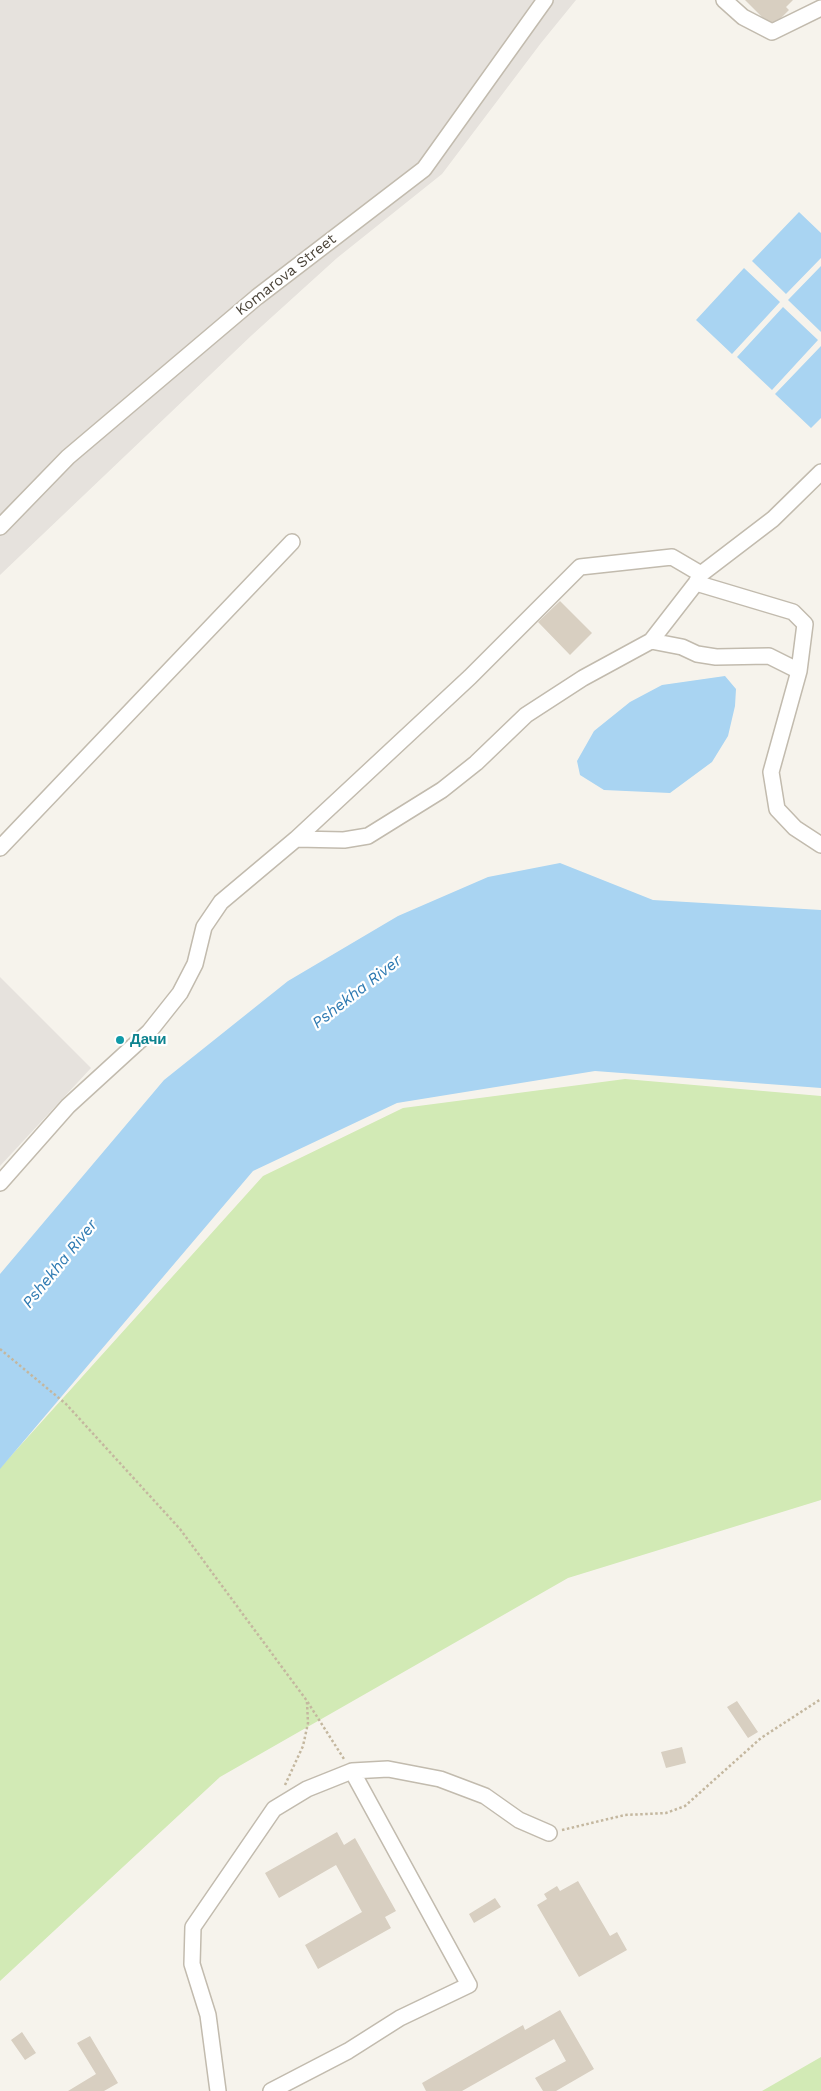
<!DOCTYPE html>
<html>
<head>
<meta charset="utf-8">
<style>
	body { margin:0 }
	canvas { display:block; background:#f6f3ec }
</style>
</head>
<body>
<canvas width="821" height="2091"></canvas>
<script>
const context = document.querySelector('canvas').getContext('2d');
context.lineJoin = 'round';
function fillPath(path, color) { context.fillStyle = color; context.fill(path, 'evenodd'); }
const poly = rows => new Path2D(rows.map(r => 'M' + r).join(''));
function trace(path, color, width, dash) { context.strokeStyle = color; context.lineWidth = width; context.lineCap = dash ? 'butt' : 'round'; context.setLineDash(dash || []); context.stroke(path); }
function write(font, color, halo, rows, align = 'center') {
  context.font = font + ' "Work Sans",sans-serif'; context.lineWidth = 4.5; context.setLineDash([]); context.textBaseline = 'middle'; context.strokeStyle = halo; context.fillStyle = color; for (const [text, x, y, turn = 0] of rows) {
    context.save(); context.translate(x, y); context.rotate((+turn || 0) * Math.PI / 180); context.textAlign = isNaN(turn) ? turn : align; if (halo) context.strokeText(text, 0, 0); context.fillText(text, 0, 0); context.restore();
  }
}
fillPath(poly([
	[0,0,576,0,541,43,442,174,337,258,252,335,0,575],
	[0,977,91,1068,0,1166]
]), '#e6e2dd');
fillPath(poly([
	[625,1079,821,1096,821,1500,568,1578,220,1777,0,1981,0,1468,263,1176,403,1108],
	[821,2057,821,2091,762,2091]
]), '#d2eab5');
fillPath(poly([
	[799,212,821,233,821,258,786,294,752,261],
	[821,266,821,332,788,300],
	[744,268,780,302,732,354,696,320],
	[783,307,818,340,772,390,737,357],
	[821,346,821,418,811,428,775,394],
	[725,676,736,689,735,706,728,736,712,762,670,793,604,790,580,775,577,761,594,731,630,702,662,685],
	[560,863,653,900,821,910,821,1088,595,1071,397,1103,253,1171,0,1469,0,1274,164,1080,288,981,398,916,488,877]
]), '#a9d4f2');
fillPath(poly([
	[745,0,793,0,786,7,789,10,772,27],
	[560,601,592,633,570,655,538,622],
	[737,1701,758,1732,748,1738,727,1707],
	[682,1747,686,1763,666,1768,661,1752],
	[337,1832,344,1845,355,1838,396,1911,385,1917,391,1928,318,1969,305,1945,362,1912,336,1865,279,1898,265,1873],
	[578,1881,610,1936,617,1932,627,1950,579,1977,537,1905,547,1899,544,1894,557,1886,560,1891],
	[495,1898,501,1907,474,1923,469,1914],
	[560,2010,594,2069,556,2091,543,2091,535,2078,566,2061,554,2039,462,2091,426,2091,422,2083,523,2025,525,2030],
	[22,2032,36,2053,25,2060,11,2040],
	[90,2036,118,2083,104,2091,68,2091,96,2074,77,2043]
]), '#d8cfc1');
const minor = poly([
	[724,0,743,17,772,32,821,8],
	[0,527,68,457,257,297,424,169,545,0],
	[696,583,793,612,805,624,799,671,771,772,777,809,795,828,821,845],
	[651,641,682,647,697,654,716,657,769,656,799,671],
	[296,839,470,677,580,567,672,557,701,574],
	[0,848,292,542],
	[0,1183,68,1106,149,1032,180,993,195,964,204,927,221,902,296,839,344,840,368,836,442,790,476,763,526,715,583,678,651,641,696,583,701,574,773,519,821,472],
	[218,2091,208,2015,192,1964,193,1927,274,1809,307,1789,352,1771,388,1769,440,1779,485,1796,519,1820,549,1833],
	[271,2091,348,2051,400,2018,469,1985,352,1771]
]);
trace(minor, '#c2bbae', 18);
trace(poly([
	[0,1349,66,1404,180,1529,307,1701,344,1759],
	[285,1785,303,1746,308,1723,307,1702],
	[562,1830,625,1815,666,1813,685,1806,761,1738,821,1699]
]), '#c4b79f', 2.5, [2.5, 2.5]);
trace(minor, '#fff', 15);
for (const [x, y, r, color] of [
	[120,1040,5,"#0f9aa8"]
]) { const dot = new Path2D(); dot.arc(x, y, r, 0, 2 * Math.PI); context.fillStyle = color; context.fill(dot); trace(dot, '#fff', 2); }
write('15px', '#4b4439', '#fff', [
	["Komarova Street",286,275,-38]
]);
write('bold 15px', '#0d838f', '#fff', [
	["Дачи",130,1040]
], 'left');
write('italic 16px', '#2e7ab2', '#fff', [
	["Pshekha River",357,992,-38],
	["Pshekha River",60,1264,-51]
]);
</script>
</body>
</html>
